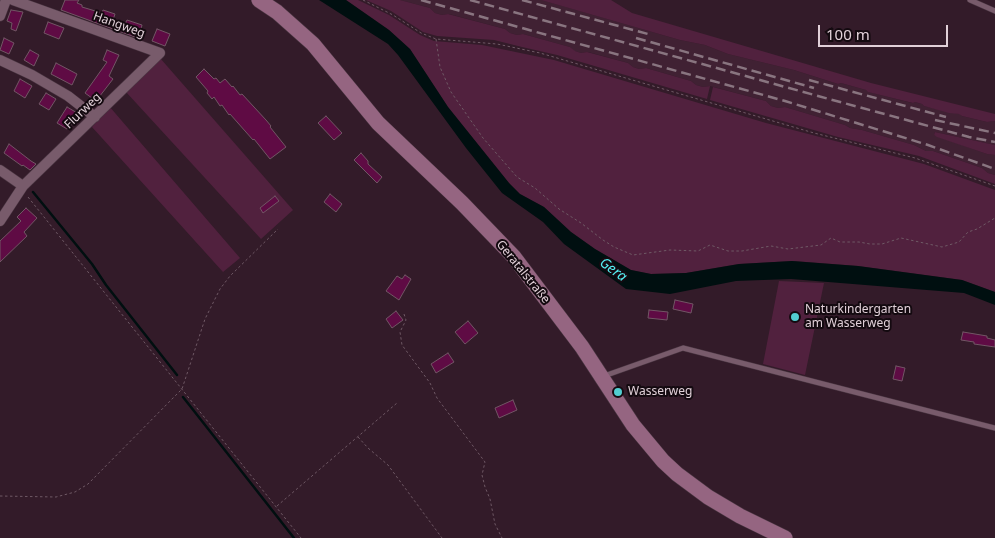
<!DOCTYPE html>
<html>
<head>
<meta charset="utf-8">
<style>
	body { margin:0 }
	#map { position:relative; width:995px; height:538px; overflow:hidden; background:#331b29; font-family:"Noto Sans",sans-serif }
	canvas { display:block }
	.scale { position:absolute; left:818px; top:25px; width:130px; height:22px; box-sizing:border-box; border:2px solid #e1d0d8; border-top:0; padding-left:6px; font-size:15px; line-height:18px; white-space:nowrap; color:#e1d0d8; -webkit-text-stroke:4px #140a10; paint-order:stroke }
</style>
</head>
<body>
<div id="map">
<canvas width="995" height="538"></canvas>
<div class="scale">100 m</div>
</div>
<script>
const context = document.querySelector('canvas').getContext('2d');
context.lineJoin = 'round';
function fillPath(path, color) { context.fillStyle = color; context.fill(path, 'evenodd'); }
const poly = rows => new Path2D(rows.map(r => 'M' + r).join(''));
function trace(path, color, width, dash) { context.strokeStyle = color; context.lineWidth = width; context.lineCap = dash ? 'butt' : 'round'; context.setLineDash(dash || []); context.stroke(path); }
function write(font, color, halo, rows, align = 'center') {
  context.font = font + ' "Noto Sans",sans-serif'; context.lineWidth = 4; context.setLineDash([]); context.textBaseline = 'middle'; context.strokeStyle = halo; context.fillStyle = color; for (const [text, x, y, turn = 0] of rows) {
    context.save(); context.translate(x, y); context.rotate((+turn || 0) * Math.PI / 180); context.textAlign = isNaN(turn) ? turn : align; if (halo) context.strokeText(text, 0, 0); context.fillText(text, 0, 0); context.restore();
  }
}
fillPath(poly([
	[400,0,542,0,680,40,705,45,728,54,794,70,838,84,841,83,866,90,869,92,912,103,915,102,922,104,924,106,960,114,962,116,987,122,995,121,995,145,935,132,934,135,987,154,995,155,995,175,988,173,982,168,933,151,926,151,914,145,862,130,850,128,845,125,785,107,778,108,771,106,766,101,710,86,703,87,696,85,691,81,646,68,639,69,633,67,628,63,588,52,581,53,574,51,570,47,523,34,517,35,510,33,505,29,449,14,442,15,435,13,430,8]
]), '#402133');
fillPath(poly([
	[346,0,358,0,389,15,420,35,434,41,482,45,554,60,766,123,924,164,995,190,995,292,962,280,858,266,793,261,739,264,686,273,651,274,631,270,595,249,571,232,544,207,520,194,509,183,448,107,410,49,389,30],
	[366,0,400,0,430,8,435,13,442,15,448,14,505,29,510,33,517,35,523,34,570,47,575,51,581,53,587,52,628,63,633,67,639,69,646,68,691,81,696,85,703,87,710,86,707,99,557,55,522,47,494,40,437,36,423,32,391,11],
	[541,0,611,0,632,13,871,83,995,114,995,121,987,122,962,116,959,114,949,113,924,106,922,104,915,102,913,103,868,92,866,90,841,83,838,84,794,70,728,54,705,45,680,40],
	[160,58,293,210,261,239,126,92],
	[713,87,766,101,771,106,778,108,785,107,845,125,850,128,862,130,914,145,926,151,933,151,982,168,988,173,995,175,995,184,919,156,838,137,710,100],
	[109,106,240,258,223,272,92,127],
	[935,132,995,145,995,155,987,154,937,137,934,135],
	[779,281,824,283,805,375,763,364]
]), '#51213e');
fillPath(poly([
	[319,0,346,0,389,30,410,49,448,107,509,183,520,194,544,207,571,232,595,249,631,270,651,274,686,273,739,264,792,261,858,266,962,280,995,292,995,305,964,293,791,279,736,281,670,294,626,289,564,244,543,222,502,193,466,148,398,55,388,44]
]), '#000f10');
trace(poly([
	[33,192,92,264,106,285,177,375],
	[183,397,294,538]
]), '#000f10', 2.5);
const building = poly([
	[65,0,79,0,77,3,82,5,82,7,102,13,103,10,115,14,113,20,125,24,127,20,142,25,140,33,137,31,135,37,61,10,65,0],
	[11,10,23,12,16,31,11,29,12,23,7,21,11,10],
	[48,22,64,28,59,39,44,33,48,22],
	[157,29,170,34,165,46,152,41,157,29],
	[4,38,14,43,9,54,0,50,4,38],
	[30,50,39,55,34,66,24,60,30,50],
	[107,50,119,55,109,76,113,79,96,101,85,93,107,62,103,60,107,50],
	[56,63,77,74,72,85,51,74,56,63],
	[204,69,214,79,216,78,220,83,225,79,232,87,233,86,240,95,242,94,266,120,271,126,270,127,286,147,270,159,254,139,253,140,230,114,229,115,222,105,220,106,214,97,212,99,207,93,208,91,196,77,204,69],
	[20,79,32,86,25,98,14,91,20,79],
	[46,93,56,99,49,110,39,104,46,93],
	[67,107,79,114,72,125,70,124,67,129,57,123,67,107],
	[326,116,342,133,334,140,318,123,326,116],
	[9,144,31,161,36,164,30,170,23,165,22,166,4,153,9,144],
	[361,153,368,161,368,164,382,177,377,183,354,160,361,153],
	[330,194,342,204,336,212,324,202,330,194],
	[275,196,279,201,263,213,260,208,275,196],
	[26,208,37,218,24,232,27,236,0,262,0,241,21,221,17,217,26,208],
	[405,275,411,279,399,300,386,291,397,276,402,279,405,275],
	[675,300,693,304,691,313,673,309,675,300],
	[649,310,668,312,667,320,648,318,649,310],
	[396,311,403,320,392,328,386,319,396,311],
	[468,321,478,333,465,344,455,332,468,321],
	[963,332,987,336,987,338,995,340,995,347,974,344,974,342,961,340,963,332],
	[448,353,454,362,436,373,431,364,448,353],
	[896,366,905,368,902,381,893,379,896,366],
	[513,400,517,410,499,418,495,408,513,400]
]);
fillPath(building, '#5f0b44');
trace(building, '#725665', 1);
const lane = poly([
	[970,0,995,11],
	[604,376,683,348,995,428]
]);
const street = poly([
	[0,16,6,0],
	[0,60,32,75,68,96,95,117],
	[0,170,23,186],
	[0,221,23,186,160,53,13,0]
]);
const secondary = poly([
	[259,0,277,12,313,44,378,123,462,203,514,257,582,347,633,425,663,461,677,474,708,497,740,516,785,538]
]);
trace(lane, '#4a3642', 6);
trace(street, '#4a3642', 11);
trace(secondary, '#4a3642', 16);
trace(poly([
	[363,0,393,15,421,33,436,39,497,44,540,53,814,133,915,158,995,186],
	[436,39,440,67,451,92,483,138,517,177,535,188,559,209,581,223,603,240,614,247,633,255,670,250,698,251,710,245,728,251,742,251,771,246,788,249,821,245,831,238,840,242,859,242,870,244,882,244,901,238,942,247,959,242,968,232,977,229,995,218],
	[28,197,301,538],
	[404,314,406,320,400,332,402,345,430,383,437,398,485,462,482,475,485,487,490,499,495,524,502,538],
	[358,437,368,448,388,465,442,538],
	[0,496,56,497,75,492,88,484,182,389,205,319,220,289,230,276,278,229],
	[277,506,397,403]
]), '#6f5965', 1, [2.5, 2.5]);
trace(lane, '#785b6b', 5);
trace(street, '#785b6b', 10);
trace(secondary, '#956581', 15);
trace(poly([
	[421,0,785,101,928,145,995,169],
	[470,0,818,96,969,137,995,142],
	[522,0,648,34],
	[636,38,814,88],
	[809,80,946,117],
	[935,120,995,133]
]), '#897580', 2.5, [10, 5]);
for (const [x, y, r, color] of [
	[795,317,5,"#52cdd0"],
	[618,392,5,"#52cdd0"]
]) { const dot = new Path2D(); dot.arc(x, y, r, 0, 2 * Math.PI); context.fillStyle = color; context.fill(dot); trace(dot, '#140a10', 2); }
write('12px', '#e1d0d8', '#140a10', [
	["Hangweg",119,25,20],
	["Flurweg",83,111,-44],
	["Geratalstraße",523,272,51]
]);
write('12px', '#e1d0d8', '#140a10', [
	["Naturkindergarten",805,310],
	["am Wasserweg",805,324],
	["Wasserweg",628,392]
], 'left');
write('italic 14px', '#54eef1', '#140a10', [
	["Gera",613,270,36]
]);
</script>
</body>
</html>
